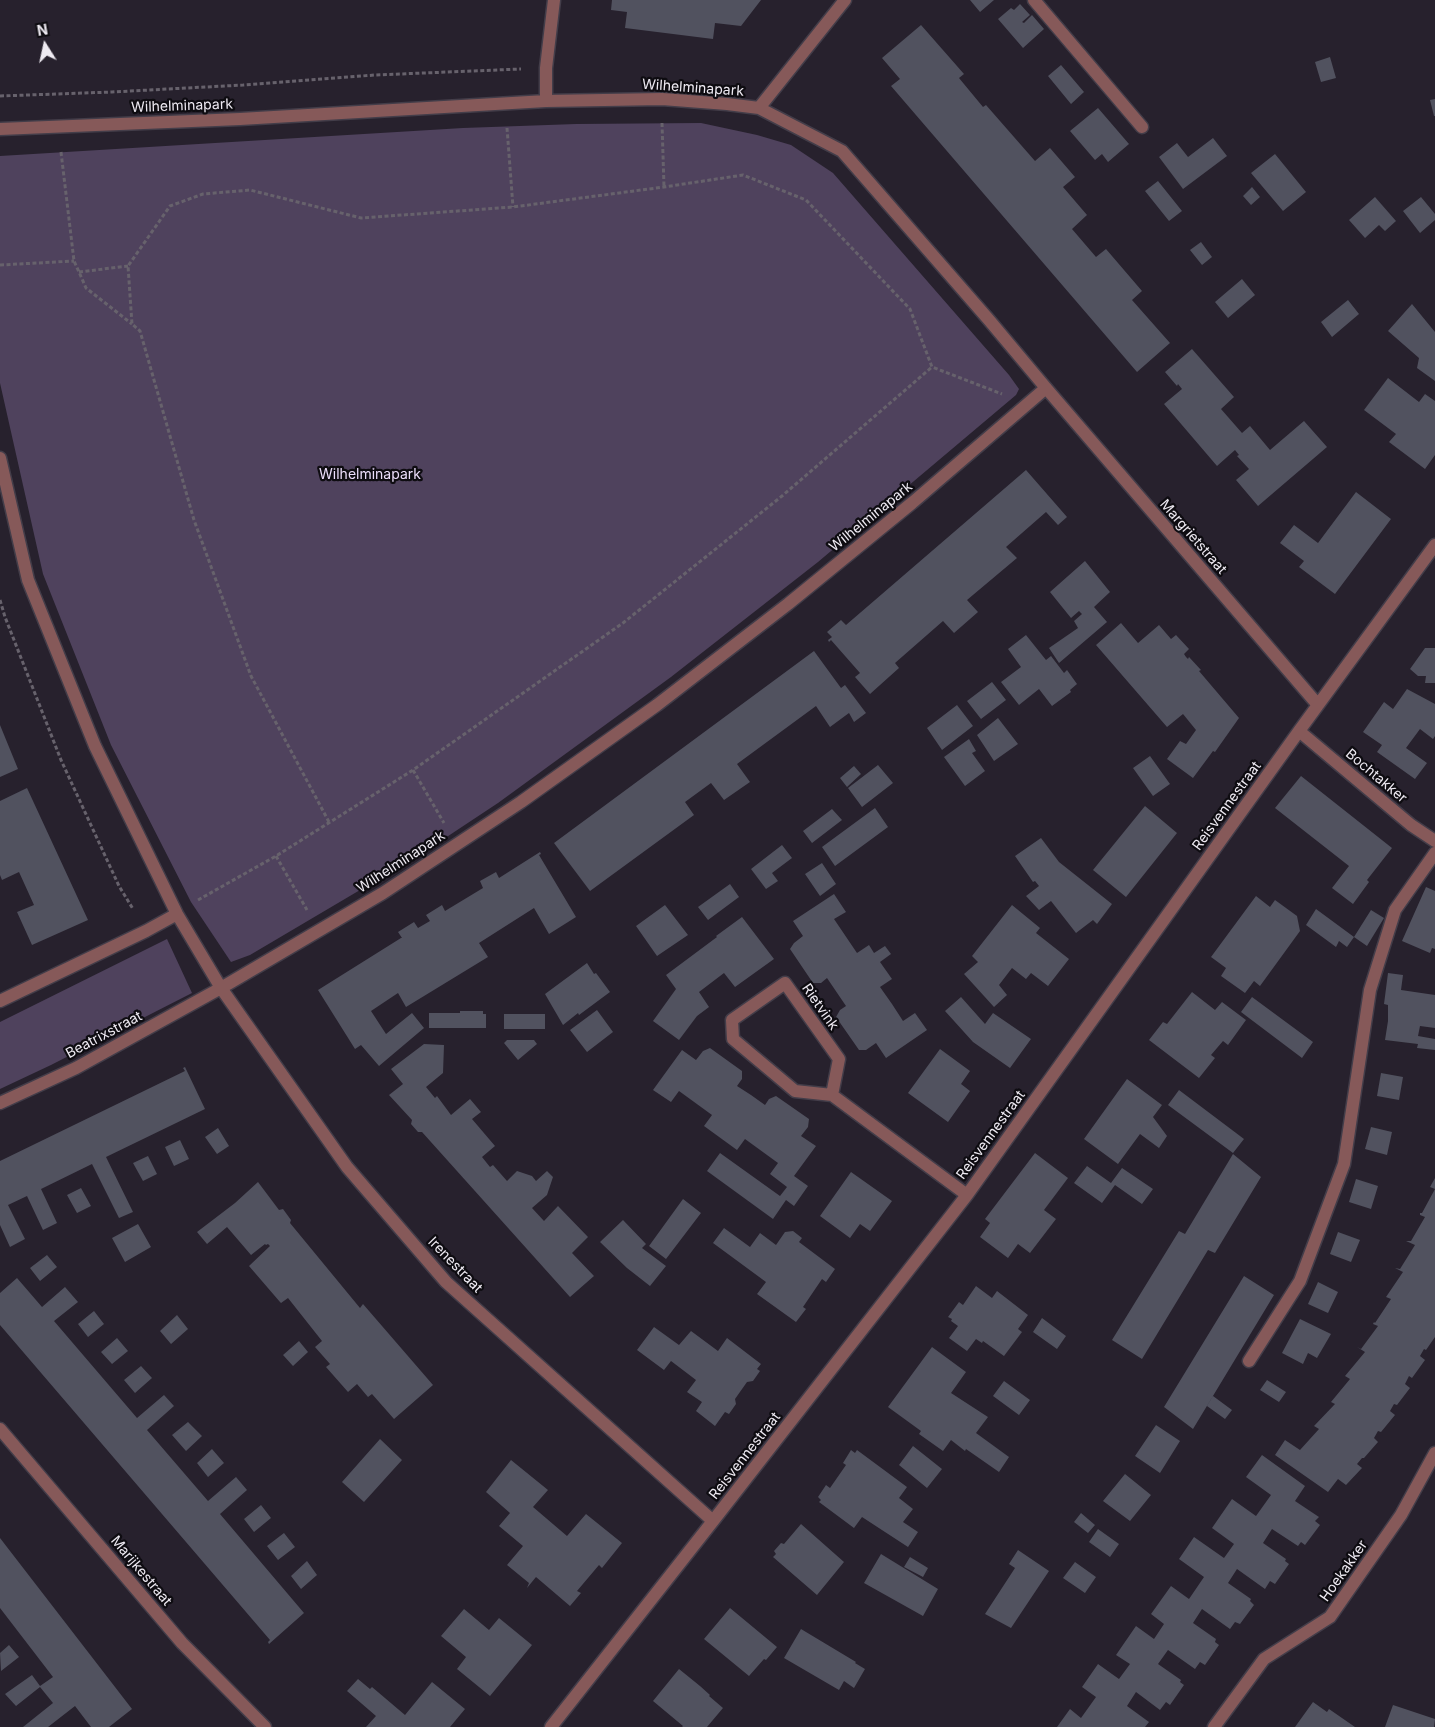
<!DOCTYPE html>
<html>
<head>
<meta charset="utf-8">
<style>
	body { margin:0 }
	#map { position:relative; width:1435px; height:1727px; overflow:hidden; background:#27212d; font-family:Inter,sans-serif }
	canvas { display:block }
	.north { position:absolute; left:20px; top:20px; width:50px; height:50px; -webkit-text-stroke:4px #0e0c11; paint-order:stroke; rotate:350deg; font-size:14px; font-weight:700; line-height:20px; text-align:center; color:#eeeaf2 }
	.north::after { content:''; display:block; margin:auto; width:18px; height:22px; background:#eeeaf2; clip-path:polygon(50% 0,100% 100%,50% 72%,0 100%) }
</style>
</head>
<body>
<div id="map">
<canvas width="1435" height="1727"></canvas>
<div class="north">N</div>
</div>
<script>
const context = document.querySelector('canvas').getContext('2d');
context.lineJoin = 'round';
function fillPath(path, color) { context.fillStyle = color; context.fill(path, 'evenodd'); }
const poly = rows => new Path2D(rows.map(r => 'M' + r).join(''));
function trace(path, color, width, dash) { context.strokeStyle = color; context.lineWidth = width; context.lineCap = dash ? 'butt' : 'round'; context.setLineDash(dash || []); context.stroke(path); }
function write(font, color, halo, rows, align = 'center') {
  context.font = font + ' Inter,sans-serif'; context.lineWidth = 4.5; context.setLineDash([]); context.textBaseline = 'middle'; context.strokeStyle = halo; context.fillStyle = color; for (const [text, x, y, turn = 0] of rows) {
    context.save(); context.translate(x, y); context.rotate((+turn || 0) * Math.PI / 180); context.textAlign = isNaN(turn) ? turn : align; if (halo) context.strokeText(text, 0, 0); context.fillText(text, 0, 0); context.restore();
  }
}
fillPath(poly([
	[701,123,757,135,791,145,833,173,1009,375,1019,389,1016,395,818,562,671,677,498,803,421,854,250,955,231,962,191,902,111,745,43,574,0,383,0,156,463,128,576,124],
	[167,939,192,993,51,1065,0,1089,0,1022]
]), '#4f425d');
fillPath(poly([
	[612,0,761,0,741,26,715,23,713,39,625,28,627,12,611,10],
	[970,0,994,0,980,12],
	[1020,4,1030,15,1022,22,1024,23,1032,15,1044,29,1023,48,998,19,1011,8,1014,10],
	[921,25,964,74,959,78,983,107,986,105,1035,161,1050,148,1075,177,1063,187,1087,215,1072,229,1096,257,1106,249,1142,291,1132,300,1170,343,1137,372,891,86,900,79,882,58],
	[1330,57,1336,78,1321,82,1315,62],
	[1061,65,1084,92,1071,104,1048,76],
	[1435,99,1435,116,1434,116,1430,100],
	[1098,108,1129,144,1108,162,1102,154,1095,160,1070,131],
	[1213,138,1227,156,1183,189,1159,157,1177,143,1188,157],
	[1275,154,1306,192,1283,211,1251,173],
	[1158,181,1182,211,1169,221,1145,191],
	[1252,187,1260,197,1251,205,1243,196],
	[1375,197,1396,221,1385,231,1379,225,1365,238,1349,220],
	[1421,197,1435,214,1435,220,1420,233,1403,211],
	[1201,242,1212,257,1202,265,1190,250],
	[1242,279,1255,295,1228,318,1215,302],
	[1348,300,1359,314,1332,337,1321,322],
	[1412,304,1435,332,1435,381,1417,368,1419,358,1388,331],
	[1192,349,1234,397,1221,409,1242,433,1250,426,1270,450,1304,421,1327,447,1258,506,1236,480,1249,469,1237,456,1239,455,1235,450,1217,466,1164,404,1182,389,1178,384,1177,386,1165,372],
	[1388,378,1419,402,1425,394,1435,401,1435,455,1425,469,1389,442,1396,434,1364,410],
	[1026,470,1067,517,1058,525,1046,512,1006,547,1017,558,967,600,978,612,954,633,943,621,895,663,899,668,870,694,855,677,860,673,831,640,829,642,828,640,832,637,827,632,841,620,846,625],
	[1356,492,1391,519,1335,594,1299,567,1304,561,1280,543,1294,525,1318,543],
	[1085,561,1110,592,1094,607,1107,622,1059,663,1049,648,1078,628,1074,621,1082,614,1079,611,1071,618,1050,592],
	[1121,623,1138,643,1159,625,1171,639,1176,635,1189,649,1184,654,1186,657,1188,659,1189,657,1201,670,1199,671,1239,718,1215,752,1213,751,1193,778,1167,759,1180,741,1186,744,1196,730,1183,714,1167,727,1096,645],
	[1026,635,1046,660,1051,656,1064,673,1067,670,1077,684,1070,690,1071,692,1052,706,1039,689,1019,705,1001,682,1021,667,1008,649],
	[1425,648,1435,648,1435,683,1425,683,1426,676,1418,676,1410,669],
	[814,651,841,688,845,685,866,713,854,722,849,713,830,727,816,706,737,764,750,782,724,800,711,783,685,802,694,815,590,891,554,843],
	[992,682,1006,700,981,719,967,701],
	[1407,689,1435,704,1435,736,1433,739,1420,729,1406,748,1427,763,1415,779,1377,752,1382,745,1363,732,1384,702,1393,709],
	[957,705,973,726,942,750,927,728],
	[998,718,1018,744,994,761,977,735],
	[0,725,18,769,0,777],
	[969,739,976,751,972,753,985,771,965,786,944,757],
	[1150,756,1170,784,1153,796,1133,768],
	[878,765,893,783,862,807,848,788],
	[854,766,861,774,847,787,840,778],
	[1301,776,1392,848,1367,880,1369,882,1353,904,1332,888,1349,866,1275,808],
	[27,788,88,920,32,945,17,912,34,905,19,872,2,880,0,875,0,801],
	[1145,806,1177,833,1126,897,1093,870],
	[875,808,888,827,835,866,822,847],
	[832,809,842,820,812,843,803,831],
	[1041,838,1059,862,1112,904,1097,924,1093,920,1076,933,1051,901,1039,910,1026,896,1039,886,1035,881,1033,882,1015,856],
	[782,845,792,858,772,873,778,881,766,889,751,869],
	[540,852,541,854,539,855,576,917,549,934,534,908,479,943,488,957,406,1007,398,993,371,1011,386,1034,412,1013,424,1028,379,1066,361,1045,355,1049,318,990,401,938,402,938,398,932,414,922,418,928,430,921,426,915,442,905,445,911,483,888,480,881,496,872,499,878],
	[822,863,836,884,820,896,805,874],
	[730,884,739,897,708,920,698,907],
	[1426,887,1435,891,1435,949,1432,948,1430,953,1402,941],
	[834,894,846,912,834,919,857,953,869,945,874,953,885,946,891,954,880,962,892,979,880,987,892,1004,903,1021,915,1013,927,1030,886,1058,876,1043,866,1050,859,1050,836,1017,840,1010,846,1006,827,978,821,983,813,983,790,949,794,943,803,936,793,921],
	[1256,896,1270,907,1275,900,1297,916,1300,931,1260,986,1254,981,1245,993,1221,976,1226,968,1211,957],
	[665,905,688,935,657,956,636,926],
	[1012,905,1040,928,1036,933,1069,959,1048,986,1031,973,1026,979,1012,968,999,985,1007,995,994,1007,964,974,978,962,972,956],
	[1316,909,1354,937,1347,947,1339,941,1336,947,1306,925],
	[1371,910,1384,918,1367,946,1354,937],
	[742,917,774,959,735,987,724,973,699,992,709,1007,697,1016,679,1040,653,1021,676,989,666,975,717,937,716,936],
	[587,963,594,974,596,973,610,992,579,1015,578,1013,563,1025,545,994],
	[1388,973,1403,975,1401,990,1435,995,1435,1028,1420,1026,1418,1036,1435,1039,1435,1050,1417,1048,1418,1044,1385,1040,1388,1021,1388,1005,1384,1004],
	[1192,992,1215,1010,1222,1002,1246,1020,1228,1045,1223,1041,1211,1055,1215,1058,1199,1078,1149,1040,1163,1022,1167,1024],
	[961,997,985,1024,993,1013,1031,1039,1010,1068,973,1042,945,1011],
	[1252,997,1313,1042,1302,1058,1241,1012],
	[597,1010,613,1032,587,1052,570,1030],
	[460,1011,483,1011,483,1014,486,1014,486,1028,429,1028,429,1013,460,1013],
	[504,1014,545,1014,545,1029,504,1029],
	[507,1040,534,1040,537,1044,518,1060,504,1043],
	[424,1044,444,1045,443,1073,426,1087,435,1098,437,1096,451,1115,470,1099,481,1112,472,1119,495,1146,482,1157,490,1167,493,1165,507,1181,517,1171,532,1176,536,1181,547,1171,553,1177,547,1195,532,1208,544,1221,558,1206,588,1237,572,1253,594,1276,570,1297,422,1132,418,1132,411,1124,412,1120,389,1095,403,1084,391,1069],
	[710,1048,742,1071,742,1079,737,1086,751,1095,765,1105,769,1099,776,1096,809,1119,808,1127,801,1136,816,1146,794,1176,808,1186,794,1206,786,1200,773,1219,707,1171,720,1153,780,1196,787,1187,770,1174,778,1163,745,1139,737,1150,704,1126,712,1115,679,1091,671,1102,653,1090,682,1050,696,1060,703,1051],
	[940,1049,970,1071,961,1084,970,1091,948,1122,908,1093],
	[185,1067,205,1109,106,1157,133,1212,119,1218,92,1164,41,1189,57,1223,43,1230,27,1196,8,1205,25,1239,10,1247,0,1225,0,1161,185,1071,183,1068],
	[1381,1073,1403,1077,1399,1100,1377,1096],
	[1127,1079,1162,1105,1153,1117,1167,1136,1159,1148,1140,1134,1118,1164,1084,1139],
	[1179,1090,1244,1139,1233,1153,1168,1105],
	[1371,1127,1392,1132,1387,1155,1365,1149],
	[218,1128,229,1146,217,1154,205,1137],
	[180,1140,189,1159,174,1166,165,1147],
	[1035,1153,1068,1178,1044,1210,1056,1219,1030,1253,1018,1244,1008,1258,980,1237,990,1223,985,1219],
	[1233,1154,1261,1177,1215,1253,1208,1250,1142,1359,1112,1340,1179,1231,1185,1234],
	[148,1156,157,1174,143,1181,133,1163],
	[1087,1166,1111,1183,1122,1168,1153,1189,1142,1204,1115,1185,1102,1203,1074,1183],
	[851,1172,892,1201,870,1231,860,1224,850,1238,820,1216],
	[1435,1178,1435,1337,1426,1350,1424,1349,1420,1356,1425,1360,1412,1378,1409,1376,1405,1384,1410,1388,1397,1405,1394,1404,1390,1411,1395,1415,1381,1432,1378,1431,1374,1438,1378,1442,1364,1458,1362,1458,1357,1464,1362,1468,1346,1485,1338,1479,1328,1492,1275,1455,1285,1440,1300,1450,1319,1429,1314,1426,1335,1404,1331,1402,1350,1379,1345,1376,1365,1352,1357,1347,1361,1349,1378,1326,1373,1324,1374,1322,1375,1323,1391,1299,1386,1297,1403,1272,1395,1268,1400,1269,1415,1245,1406,1241,1411,1241,1425,1217,1420,1215,1420,1213,1422,1213,1435,1189,1430,1187],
	[1356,1179,1378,1186,1371,1209,1349,1202],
	[258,1182,279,1210,283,1209,291,1220,290,1223,360,1308,363,1304,433,1385,394,1419,372,1394,368,1397,357,1384,348,1392,326,1367,330,1364,315,1347,322,1341,288,1298,281,1303,280,1302,249,1266,270,1246,268,1244,266,1245,265,1244,251,1255,227,1227,207,1244,197,1232,235,1203],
	[81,1188,91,1206,77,1213,67,1195],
	[683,1199,701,1213,666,1259,649,1246],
	[623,1220,646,1244,642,1248,666,1266,650,1286,627,1268,600,1242],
	[138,1224,151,1247,125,1262,112,1238],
	[724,1228,750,1247,760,1233,776,1245,785,1232,793,1231,802,1238,799,1242,835,1269,826,1282,822,1279,803,1307,806,1309,796,1322,757,1294,766,1282,713,1243],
	[1338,1232,1360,1240,1351,1262,1330,1254],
	[47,1255,57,1267,40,1281,30,1268],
	[1244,1276,1274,1295,1193,1429,1164,1407],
	[17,1278,42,1307,65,1287,78,1302,54,1321,137,1418,164,1395,174,1406,147,1430,208,1501,236,1477,247,1490,220,1514,304,1613,269,1644,268,1642,270,1640,0,1325,0,1293],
	[1318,1282,1338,1292,1328,1313,1308,1304],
	[976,1286,992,1298,997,1291,1028,1315,1018,1329,1022,1332,1004,1356,983,1341,982,1343,976,1339,967,1351,949,1338,958,1326,951,1321,952,1319,948,1317,959,1302,963,1305],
	[94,1311,104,1324,88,1337,78,1324],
	[177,1315,188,1329,171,1344,160,1331],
	[1042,1318,1066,1336,1057,1349,1033,1332],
	[1300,1319,1331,1334,1317,1358,1308,1353,1303,1364,1282,1353],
	[654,1327,679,1345,691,1331,718,1351,727,1338,761,1364,757,1369,760,1371,753,1381,747,1382,735,1399,736,1404,729,1414,725,1412,715,1426,696,1411,702,1402,687,1392,696,1380,671,1361,664,1370,637,1350],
	[117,1338,128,1351,112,1364,101,1352],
	[299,1341,308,1352,293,1366,283,1355],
	[932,1347,966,1372,951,1393,988,1417,976,1433,1009,1457,999,1472,966,1449,965,1451,951,1440,943,1451,919,1434,921,1431,888,1407],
	[141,1366,152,1378,135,1393,124,1380],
	[1267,1380,1286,1392,1279,1402,1260,1390],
	[1004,1381,1030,1400,1019,1415,993,1396],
	[1213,1396,1232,1410,1225,1419,1207,1406],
	[188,1422,202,1436,186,1451,172,1435],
	[1156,1425,1180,1441,1160,1473,1135,1456],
	[380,1439,402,1460,364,1502,342,1482],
	[913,1446,942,1469,927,1488,899,1465],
	[212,1449,224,1463,208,1477,197,1463],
	[851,1450,855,1453,857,1450,907,1487,899,1498,913,1509,903,1522,918,1532,908,1547,862,1517,854,1528,819,1502,821,1500,818,1497,826,1485,830,1488,846,1465,843,1463],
	[1262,1455,1305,1486,1295,1501,1319,1517,1315,1521,1320,1525,1305,1545,1301,1542,1298,1546,1272,1529,1263,1543,1286,1559,1285,1561,1289,1564,1275,1584,1270,1581,1265,1589,1237,1569,1228,1583,1251,1599,1250,1601,1254,1605,1240,1624,1235,1622,1230,1629,1202,1609,1193,1623,1216,1639,1215,1642,1219,1645,1205,1665,1200,1662,1195,1669,1168,1650,1158,1664,1181,1680,1180,1682,1184,1685,1170,1705,1166,1702,1160,1710,1136,1692,1127,1706,1149,1722,1145,1727,1057,1727,1070,1709,1081,1718,1096,1697,1082,1687,1098,1664,1119,1679,1130,1664,1116,1655,1136,1626,1154,1639,1164,1624,1151,1614,1171,1586,1189,1599,1204,1577,1179,1559,1194,1537,1224,1558,1234,1544,1212,1528,1232,1499,1256,1516,1271,1495,1246,1477],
	[511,1460,548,1490,533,1507,567,1536,586,1514,622,1543,602,1568,599,1565,577,1591,581,1593,570,1606,536,1577,527,1588,529,1583,507,1565,523,1546,499,1526,510,1513,486,1492],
	[1125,1474,1151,1495,1130,1521,1103,1501],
	[261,1505,271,1518,254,1532,244,1519],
	[1081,1513,1095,1525,1088,1533,1074,1522],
	[801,1524,844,1562,817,1595,773,1557,776,1554,774,1551,781,1543,784,1544],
	[1098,1529,1119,1544,1110,1557,1089,1542],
	[284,1533,295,1547,278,1560,267,1546],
	[0,1538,132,1709,109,1727,91,1727,75,1706,48,1727,23,1727,53,1703,40,1687,16,1706,5,1694,32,1675,40,1686,53,1677,0,1608],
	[1018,1550,1049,1571,1011,1628,985,1614,1015,1568,1009,1564],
	[881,1554,938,1589,923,1616,864,1583],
	[910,1557,928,1568,923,1577,904,1567],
	[307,1561,317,1575,301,1589,291,1576],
	[1075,1562,1096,1577,1085,1593,1063,1578],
	[730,1608,777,1647,766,1660,764,1659,749,1676,704,1639],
	[464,1609,489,1630,499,1618,532,1645,490,1696,457,1669,466,1657,441,1636],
	[801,1629,856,1662,855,1663,865,1669,854,1688,844,1681,839,1690,784,1658],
	[9,1645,19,1657,1,1671,0,1653],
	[679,1669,700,1686,710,1695,709,1696,723,1708,707,1727,682,1727,683,1726,653,1701],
	[358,1679,370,1689,372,1687,405,1715,432,1682,465,1709,450,1727,366,1727,376,1716,347,1691],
	[1313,1702,1327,1712,1329,1709,1355,1727,1295,1727],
	[1393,1705,1435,1719,1434,1727,1385,1727]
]), '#51525f');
const minor = poly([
	[1034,0,1142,127],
	[546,101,546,68,554,0],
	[759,108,845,0],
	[0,129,240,119,546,101,662,99,727,104,759,108,842,151,989,320,1046,388,1318,705],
	[0,458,28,580,95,746,177,914,221,988,383,893,521,802,657,705,788,604,912,503,1046,388],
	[1299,731,1411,825,1435,841],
	[0,1001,146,931,177,914],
	[832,1095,795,1091,733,1039,732,1020,785,983,839,1059,832,1095,967,1195],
	[0,1103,76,1068,221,988,347,1167,446,1282,713,1521],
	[1249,1361,1300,1281,1344,1164,1370,990,1395,910,1435,853],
	[0,1429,182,1643,265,1727],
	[551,1727,713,1521,967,1195,1299,731,1435,545],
	[1214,1727,1264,1659,1330,1617,1401,1515,1435,1453]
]);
trace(minor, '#433d49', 15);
trace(poly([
	[0,96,112,92,243,85,375,75,521,69],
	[662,123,664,187],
	[507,128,513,207],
	[61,152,74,261,79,272,86,288,132,324],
	[0,265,74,261],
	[79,272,128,266],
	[0,600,5,617,61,760,119,886,133,909],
	[413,770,444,823],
	[329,822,251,676,194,520,140,331,132,324,128,266,170,206,203,194,250,190,361,218,513,207,664,187,743,175,806,200,910,309,932,367,1002,394],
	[276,856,307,910],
	[198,900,276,856,413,770,623,623,782,496,932,367]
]), '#67626c', 3, [4, 2.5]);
trace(minor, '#865959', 12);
write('14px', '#eeeaf2', '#0e0c11', [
	["Wilhelminapark",693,88,4],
	["Wilhelminapark",182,106,-2],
	["Wilhelminapark",871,517,-39],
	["Margrietstraat",1193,537,49],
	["Bochtakker",1376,776,40],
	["Reisvennestraat",1227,806,-54],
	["Wilhelminapark",401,862,-33],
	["Rietvink",820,1007,55],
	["Beatrixstraat",104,1035,-28],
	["Reisvennestraat",991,1135,-54],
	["Irenestraat",455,1265,46],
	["Reisvennestraat",745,1456,-52],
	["Marijkestraat",141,1571,50],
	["Hoekakker",1344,1571,-55]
]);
write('14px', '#ecdefb', '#0e0c11', [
	["Wilhelminapark",370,475]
]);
</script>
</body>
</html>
